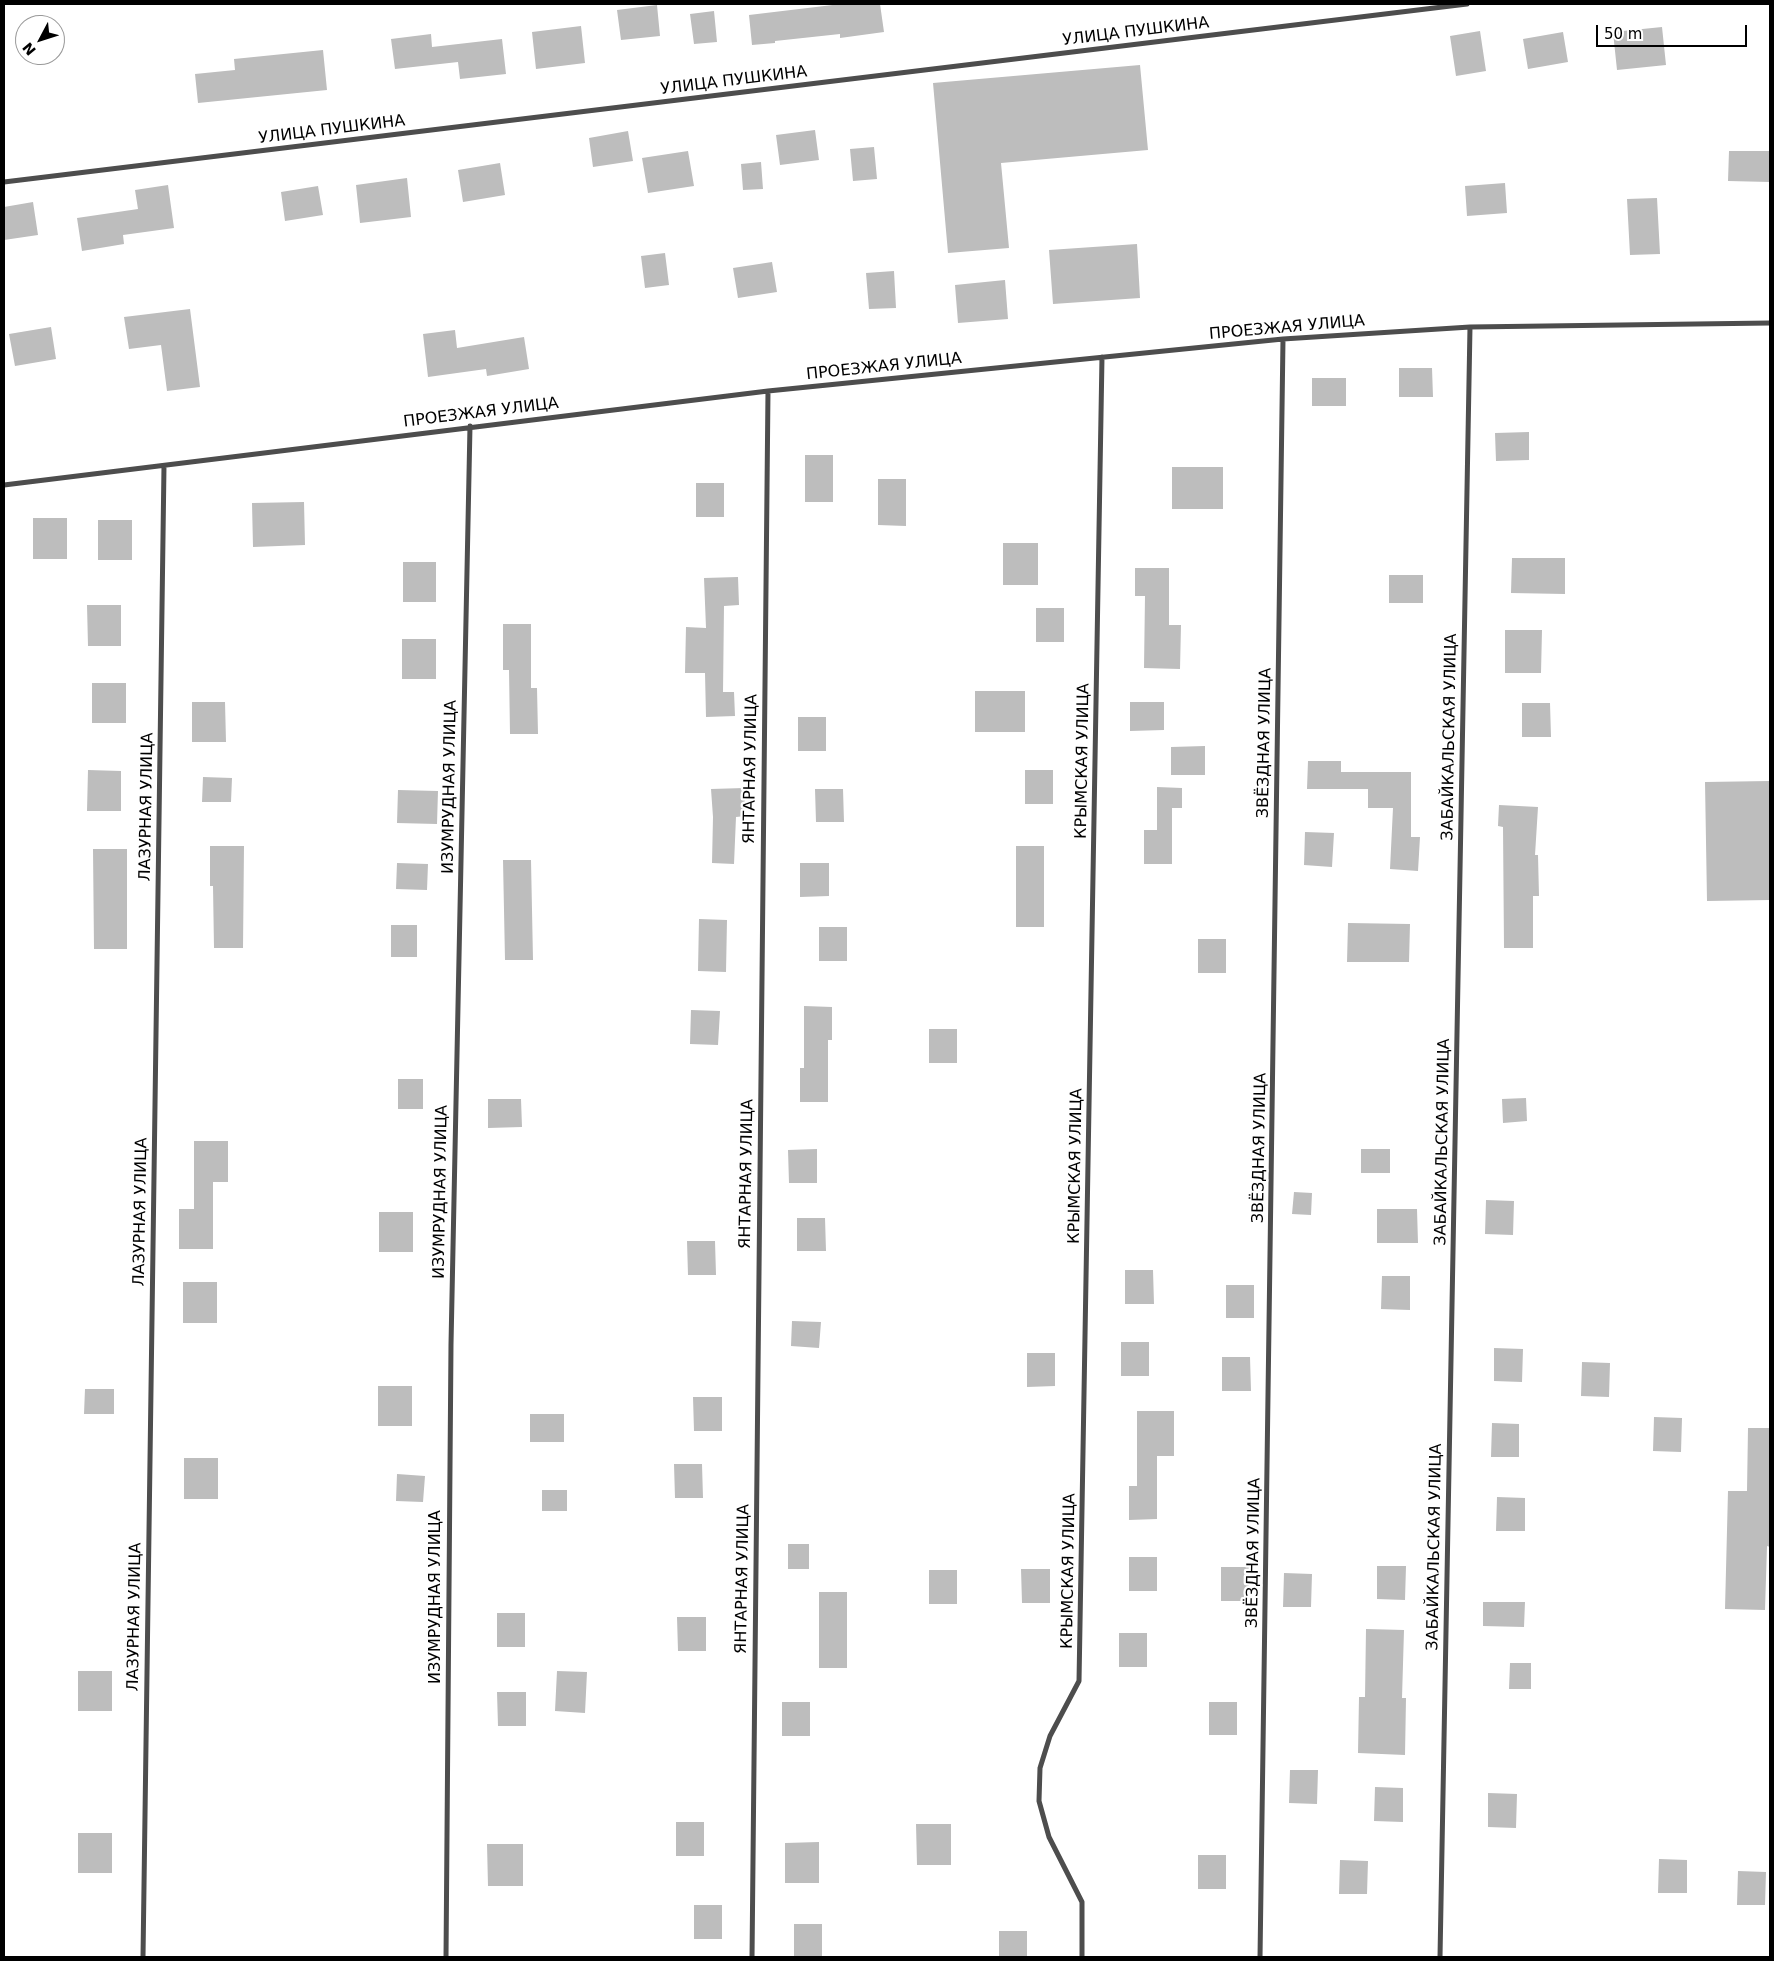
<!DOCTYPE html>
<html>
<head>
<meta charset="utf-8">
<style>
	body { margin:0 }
	#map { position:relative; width:1774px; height:1961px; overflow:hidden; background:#fff; font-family:"DejaVu Sans",sans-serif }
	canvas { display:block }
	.frame { position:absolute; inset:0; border:5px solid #000; pointer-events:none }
	.north { position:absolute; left:15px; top:15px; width:50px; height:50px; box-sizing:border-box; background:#fff; border:1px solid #999; border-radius:50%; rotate:230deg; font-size:14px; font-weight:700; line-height:20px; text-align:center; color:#000 }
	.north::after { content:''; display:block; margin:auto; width:18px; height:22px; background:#000; clip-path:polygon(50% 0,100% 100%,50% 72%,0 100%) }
	.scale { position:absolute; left:1596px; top:25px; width:151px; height:22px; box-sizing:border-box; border:2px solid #000; border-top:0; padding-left:6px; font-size:15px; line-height:18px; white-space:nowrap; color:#000; -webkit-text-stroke:4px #fff; paint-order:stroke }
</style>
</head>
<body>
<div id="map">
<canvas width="1774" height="1961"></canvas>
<div class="frame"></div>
<div class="north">N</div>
<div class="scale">50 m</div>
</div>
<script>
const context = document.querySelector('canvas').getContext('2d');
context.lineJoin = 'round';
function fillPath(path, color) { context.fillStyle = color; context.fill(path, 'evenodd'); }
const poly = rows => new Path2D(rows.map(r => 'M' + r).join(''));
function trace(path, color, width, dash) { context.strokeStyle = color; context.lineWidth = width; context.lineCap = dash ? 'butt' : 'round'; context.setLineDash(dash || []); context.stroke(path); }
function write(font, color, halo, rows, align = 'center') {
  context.font = font + ' "DejaVu Sans",sans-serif'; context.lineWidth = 4.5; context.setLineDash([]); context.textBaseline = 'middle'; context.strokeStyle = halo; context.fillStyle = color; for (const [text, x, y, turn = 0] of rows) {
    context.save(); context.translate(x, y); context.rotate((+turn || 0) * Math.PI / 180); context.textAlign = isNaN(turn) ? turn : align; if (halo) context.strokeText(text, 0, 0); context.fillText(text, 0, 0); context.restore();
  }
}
fillPath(poly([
	[841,4,880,4,884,32,840,38,840,34,775,41,775,43,752,45,749,15],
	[657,5,660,36,621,40,617,10],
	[714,11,717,42,694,44,690,14],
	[581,26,585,63,536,69,532,32],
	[1662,27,1666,65,1617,70,1613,32],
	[1480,31,1486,71,1456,76,1450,36],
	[1563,32,1568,62,1528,69,1523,39],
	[431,34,432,47,502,39,506,74,460,79,458,62,395,69,391,39],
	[323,50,327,90,198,103,195,74,235,70,234,59],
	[1140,65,1148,150,1001,163,1009,248,948,253,933,83],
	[815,130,819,160,780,165,776,135],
	[628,131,633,161,593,167,589,138],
	[874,147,877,179,853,181,850,149],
	[688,151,694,186,648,193,642,158],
	[1729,151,1770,151,1770,182,1728,181],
	[761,162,763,189,743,190,741,164],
	[500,163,505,195,463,202,458,170],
	[407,178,411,217,360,223,356,185],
	[1505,183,1507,213,1467,216,1465,186],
	[168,185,174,228,123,235,124,244,82,251,77,218,138,209,135,190],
	[318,186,323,215,285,221,281,192],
	[1657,198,1660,254,1630,255,1627,199],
	[33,202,38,235,4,240,4,207],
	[1137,244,1140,298,1053,304,1049,250],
	[665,253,669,285,645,288,641,256],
	[772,262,777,292,738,298,733,268],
	[894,271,896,308,869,309,866,273],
	[1005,280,1008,319,958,323,955,285],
	[190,309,200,387,167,391,161,345,129,349,124,317],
	[51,327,56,359,15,366,9,334],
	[455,330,457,348,524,337,529,369,487,376,486,369,428,377,423,334],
	[1399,368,1432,368,1433,397,1399,397],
	[1312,378,1346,378,1346,406,1312,406],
	[1529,432,1529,460,1496,461,1495,433],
	[805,455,833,455,833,502,805,502],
	[1172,467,1223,467,1223,509,1172,509],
	[878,479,906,479,906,526,878,525],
	[696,483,724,483,724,517,696,517],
	[304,502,305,545,253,547,252,503],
	[33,518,67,518,67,559,33,559],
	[98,520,132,520,132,560,98,560],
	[1003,543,1038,543,1038,585,1003,585],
	[1512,558,1565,558,1565,594,1511,593],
	[403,562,436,562,436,602,403,602],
	[1135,568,1169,568,1169,625,1181,625,1180,669,1144,668,1145,596,1135,596],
	[1389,575,1423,575,1423,603,1389,603],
	[738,577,739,605,724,606,723,692,734,692,735,716,706,717,705,673,685,673,686,627,706,628,704,578],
	[87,605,121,605,121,646,88,646],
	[1036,608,1064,608,1064,642,1036,642],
	[503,624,531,624,531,688,537,688,538,734,510,734,509,670,503,670],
	[1505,630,1542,630,1541,673,1505,673],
	[402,639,436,639,436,679,402,679],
	[92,683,126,683,126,723,92,723],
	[975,691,1025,691,1025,732,975,732],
	[192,702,225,702,226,742,192,742],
	[1130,702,1164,702,1164,730,1130,731],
	[1522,703,1550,703,1551,737,1522,737],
	[798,717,826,717,826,751,798,751],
	[1205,746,1205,775,1171,775,1171,747],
	[1308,761,1341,761,1341,772,1411,772,1411,837,1420,837,1418,871,1390,869,1393,808,1368,808,1368,789,1307,789],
	[88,770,121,771,121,811,87,811],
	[1025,770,1053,770,1053,804,1025,804],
	[203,777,232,778,231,802,202,802],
	[1770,781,1770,900,1707,901,1705,782],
	[1157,787,1182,788,1182,808,1172,808,1172,864,1144,864,1144,830,1157,830],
	[744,788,746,816,736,817,734,864,712,863,713,817,711,789],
	[815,789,843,789,844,822,816,822],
	[398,790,438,791,437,824,397,823],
	[1499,805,1538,807,1535,855,1538,855,1539,896,1533,896,1533,948,1504,948,1503,827,1498,826],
	[1305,832,1334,833,1332,867,1304,865],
	[210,846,244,846,243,948,214,948,213,886,210,886],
	[1016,846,1044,846,1044,927,1016,927],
	[93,849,127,849,127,949,94,949],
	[503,860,531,860,533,960,505,960],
	[397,863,428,864,427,890,396,889],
	[800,863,829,863,829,896,800,897],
	[699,919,727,920,726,972,698,971],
	[1348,923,1410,924,1409,962,1347,962],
	[391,925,417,925,417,957,391,957],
	[819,927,847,927,847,961,819,961],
	[1198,939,1226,939,1226,973,1198,973],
	[804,1006,832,1007,832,1040,828,1040,828,1102,800,1102,800,1068,804,1068],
	[691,1010,720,1011,718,1045,690,1044],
	[929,1029,957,1029,957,1063,929,1063],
	[398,1079,423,1079,423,1109,398,1109],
	[1526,1098,1527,1121,1503,1123,1502,1099],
	[488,1099,521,1099,522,1127,488,1128],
	[194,1141,228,1141,228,1182,213,1182,213,1249,179,1249,179,1209,194,1209],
	[817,1149,817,1183,789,1183,788,1150],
	[1361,1149,1390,1149,1390,1173,1361,1173],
	[1294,1192,1312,1193,1311,1215,1292,1214],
	[1486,1200,1514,1201,1513,1235,1485,1234],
	[1377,1209,1417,1209,1418,1243,1377,1243],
	[379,1212,413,1212,413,1252,379,1252],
	[797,1218,825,1218,826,1251,797,1251],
	[687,1241,715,1241,716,1275,688,1275],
	[1125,1270,1153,1270,1154,1304,1125,1304],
	[1382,1276,1410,1276,1410,1310,1381,1309],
	[183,1282,217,1282,217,1323,183,1323],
	[1226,1285,1254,1285,1254,1318,1226,1318],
	[792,1321,821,1322,819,1348,791,1346],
	[1121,1342,1149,1342,1149,1376,1121,1376],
	[1494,1348,1523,1349,1522,1382,1494,1381],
	[1027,1353,1055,1353,1055,1386,1027,1387],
	[1222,1357,1250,1357,1251,1391,1222,1391],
	[1582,1362,1610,1363,1609,1397,1581,1396],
	[378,1386,412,1386,412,1426,378,1426],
	[85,1389,114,1389,114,1414,84,1414],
	[693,1397,722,1397,722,1431,694,1431],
	[1137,1411,1174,1411,1174,1456,1157,1456,1157,1519,1129,1520,1129,1486,1137,1486],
	[530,1414,564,1414,564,1442,530,1442],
	[1654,1417,1682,1418,1681,1452,1653,1451],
	[1492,1423,1519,1424,1519,1457,1491,1457],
	[1748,1428,1770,1428,1770,1547,1767,1546,1765,1610,1725,1609,1728,1491,1747,1491],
	[184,1458,218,1458,218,1499,184,1499],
	[674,1464,702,1464,703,1498,675,1498],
	[397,1474,425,1476,423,1502,396,1501],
	[542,1490,567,1490,567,1511,542,1511],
	[1497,1497,1525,1498,1525,1531,1496,1531],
	[788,1544,809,1544,809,1569,788,1569],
	[1129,1557,1157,1557,1157,1591,1129,1591],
	[1377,1566,1406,1566,1405,1600,1377,1599],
	[1221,1567,1249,1567,1249,1601,1221,1601],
	[1021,1569,1050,1569,1050,1603,1022,1603],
	[929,1570,957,1570,957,1604,929,1604],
	[1284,1573,1312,1574,1311,1607,1283,1607],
	[819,1592,847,1592,847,1668,819,1668],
	[1483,1602,1525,1602,1524,1627,1483,1626],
	[497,1613,525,1613,525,1647,497,1647],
	[677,1617,706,1617,706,1651,678,1651],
	[1366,1629,1404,1630,1402,1698,1406,1698,1405,1755,1358,1753,1359,1697,1365,1697],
	[1119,1633,1147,1633,1147,1667,1119,1667],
	[1510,1663,1531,1663,1531,1689,1509,1689],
	[78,1671,112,1671,112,1711,78,1711],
	[557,1671,587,1672,585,1713,555,1711],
	[497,1692,526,1692,526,1726,498,1726],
	[782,1702,810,1702,810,1736,782,1736],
	[1209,1702,1237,1702,1237,1735,1209,1735],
	[1290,1770,1318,1770,1317,1804,1289,1803],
	[1375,1787,1403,1788,1403,1822,1374,1821],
	[1488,1793,1517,1794,1516,1828,1488,1827],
	[676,1822,704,1822,704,1856,676,1856],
	[916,1824,951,1824,951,1865,917,1865],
	[78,1833,112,1833,112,1873,78,1873],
	[819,1842,819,1883,785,1883,785,1843],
	[487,1844,523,1844,523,1886,488,1886],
	[1198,1855,1226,1855,1226,1889,1198,1889],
	[1659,1859,1687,1860,1687,1893,1658,1893],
	[1340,1860,1368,1861,1367,1894,1339,1894],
	[1738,1871,1766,1872,1765,1905,1737,1905],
	[694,1905,722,1905,722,1939,694,1939],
	[794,1924,822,1924,822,1957,794,1957],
	[999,1931,1027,1931,1027,1957,999,1957]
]), '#bdbdbd');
trace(poly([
	[4,182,1467,4],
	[4,485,768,391,1283,339,1470,327,1770,323],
	[143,1957,164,466],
	[446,1957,451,1344,470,426],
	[752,1957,768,391],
	[1082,1957,1082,1902,1049,1837,1039,1801,1040,1768,1050,1736,1079,1681,1102,357],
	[1260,1957,1283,339],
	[1440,1957,1470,327]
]), '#4d4d4d', 5);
write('16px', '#000', '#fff', [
	["УЛИЦА ПУШКИНА",1136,32,-7],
	["УЛИЦА ПУШКИНА",734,81,-7],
	["УЛИЦА ПУШКИНА",332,130,-7],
	["ПРОЕЗЖАЯ УЛИЦА",1287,328,-5],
	["ПРОЕЗЖАЯ УЛИЦА",884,367,-6],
	["ПРОЕЗЖАЯ УЛИЦА",481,413,-7],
	["ЗАБАЙКАЛЬСКАЯ УЛИЦА",1450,737,-89],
	["ЗВЁЗДНАЯ УЛИЦА",1265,743,-89],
	["КРЫМСКАЯ УЛИЦА",1083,761,-89],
	["ЯНТАРНАЯ УЛИЦА",751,769,-89],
	["ИЗУМРУДНАЯ УЛИЦА",450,787,-89],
	["ЛАЗУРНАЯ УЛИЦА",147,807,-89],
	["ЗАБАЙКАЛЬСКАЯ УЛИЦА",1443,1142,-89],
	["ЗВЁЗДНАЯ УЛИЦА",1260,1148,-89],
	["КРЫМСКАЯ УЛИЦА",1076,1166,-89],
	["ЯНТАРНАЯ УЛИЦА",747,1174,-89],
	["ИЗУМРУДНАЯ УЛИЦА",441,1192,-89],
	["ЛАЗУРНАЯ УЛИЦА",141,1212,-89],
	["ЗАБАЙКАЛЬСКАЯ УЛИЦА",1435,1547,-89],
	["ЗВЁЗДНАЯ УЛИЦА",1254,1553,-89],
	["КРЫМСКАЯ УЛИЦА",1069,1571,-89],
	["ЯНТАРНАЯ УЛИЦА",743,1579,-89],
	["ИЗУМРУДНАЯ УЛИЦА",436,1597,-90],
	["ЛАЗУРНАЯ УЛИЦА",135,1617,-89]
]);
</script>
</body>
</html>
